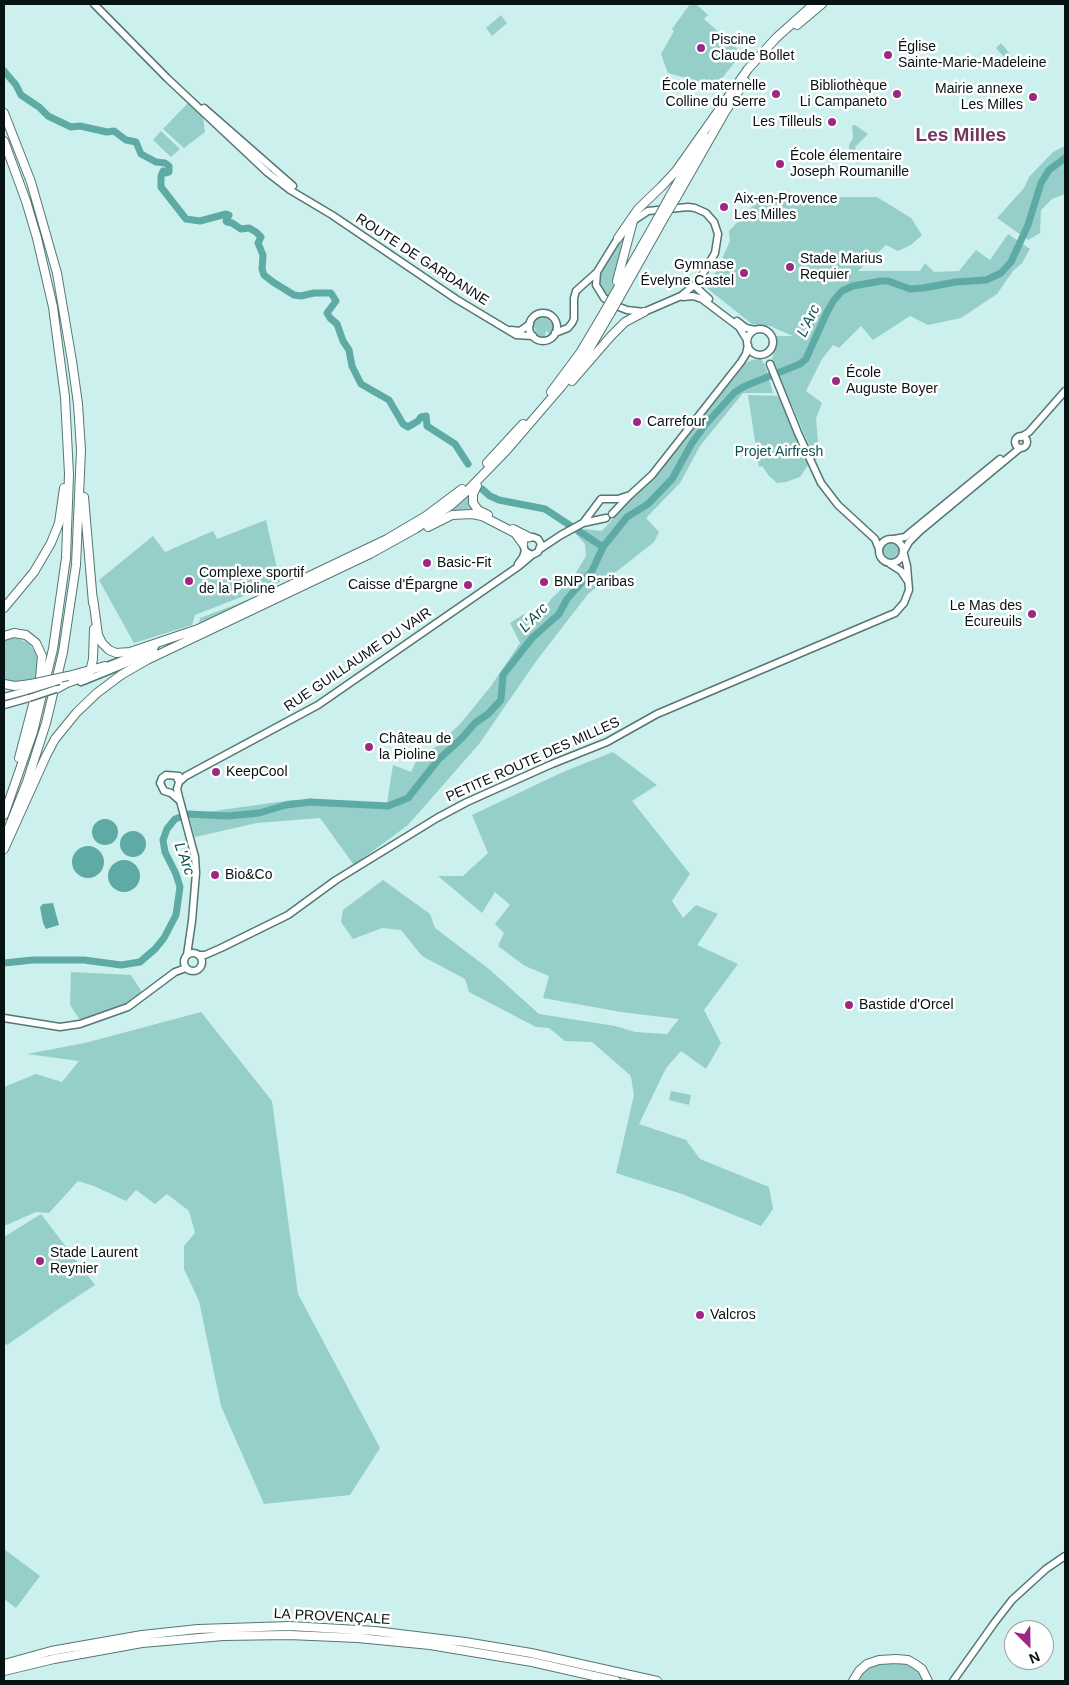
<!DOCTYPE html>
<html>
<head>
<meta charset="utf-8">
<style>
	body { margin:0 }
	#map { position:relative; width:1069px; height:1685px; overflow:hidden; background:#ccf0ed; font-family:Arial,sans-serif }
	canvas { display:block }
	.frame { position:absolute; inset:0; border:5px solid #061312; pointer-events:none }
	.north { position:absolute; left:1004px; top:1620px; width:50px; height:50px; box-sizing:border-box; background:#fff; border:1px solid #9ba1a0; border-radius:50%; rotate:157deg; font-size:14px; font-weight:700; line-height:20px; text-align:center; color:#061312 }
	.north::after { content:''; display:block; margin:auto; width:18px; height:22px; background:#9d2883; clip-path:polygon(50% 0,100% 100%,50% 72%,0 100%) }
</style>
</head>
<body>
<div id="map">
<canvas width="1069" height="1685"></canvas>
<div class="frame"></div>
<div class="north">N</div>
</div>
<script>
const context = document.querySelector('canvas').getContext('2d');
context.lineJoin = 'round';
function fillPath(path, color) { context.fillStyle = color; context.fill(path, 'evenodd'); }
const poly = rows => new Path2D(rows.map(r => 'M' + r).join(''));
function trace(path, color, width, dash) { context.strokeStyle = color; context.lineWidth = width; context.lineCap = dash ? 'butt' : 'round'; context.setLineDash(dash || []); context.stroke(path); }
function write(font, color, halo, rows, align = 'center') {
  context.font = font + ' Arial,sans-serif'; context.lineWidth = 5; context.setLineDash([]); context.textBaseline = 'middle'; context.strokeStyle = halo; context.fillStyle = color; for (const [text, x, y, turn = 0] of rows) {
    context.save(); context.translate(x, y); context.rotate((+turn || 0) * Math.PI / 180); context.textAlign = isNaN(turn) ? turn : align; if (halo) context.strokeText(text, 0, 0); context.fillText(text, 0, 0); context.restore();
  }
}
fillPath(poly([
	[690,4,696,4,708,15,704,19,742,53,714,88,697,81,668,73,661,54,674,31,672,29],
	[501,15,507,23,492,36,486,28],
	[1001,43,1016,61,1011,65,996,48],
	[188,103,203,117,205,132,184,148,163,129],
	[855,125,868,134,855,147,862,161,857,164,849,152,849,145,853,138,852,126],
	[161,131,180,149,171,157,153,140],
	[1065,146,1065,194,1052,199,1041,210,1040,233,1028,240,997,218,1024,188,1029,177,1053,152],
	[761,197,877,197,911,218,922,235,911,245,898,251,886,245,858,271,920,271,925,263,934,272,959,271,976,250,990,260,1008,234,1030,249,1022,263,1013,271,997,294,961,318,928,325,910,316,873,340,861,326,839,348,833,345,822,359,806,391,822,403,816,418,819,454,816,461,772,359,776,346,775,336,793,336,770,326,752,324,708,289,730,241,729,231],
	[627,234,616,282,607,299,599,287,599,271,622,238],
	[545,317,553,324,554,330,549,336,548,332,546,331,545,337,543,337,537,336,535,333,535,328,532,327,534,321,538,318],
	[761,359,765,365,773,393,743,393,700,446,680,483,646,518,659,532,654,542,588,594,537,660,479,744,408,825,354,865,320,818,257,823,195,837,188,813,207,812,292,800,387,803,393,765,411,772,419,755,436,747,461,723,491,686,520,643,510,623,524,614,533,624,542,614,551,599,572,579,586,556,585,544,576,534,584,529,602,531,627,503,654,477,746,363,752,360],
	[748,395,778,396,808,465,800,477,786,482,777,483,769,476,762,466,759,467],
	[471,492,476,511,446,514,446,513],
	[266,520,280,582,195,615,192,625,134,643,99,580,153,536,165,552,213,531,217,539],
	'881 552a10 10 0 1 1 20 0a10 10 0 1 1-20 0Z',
	[268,592,232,610,199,624,200,618,203,617],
	[14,636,29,644,37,654,36,679,21,684,4,680,4,640],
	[613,752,657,785,632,801,690,874,672,901,683,918,696,905,718,914,697,945,738,964,704,1010,721,1043,706,1069,681,1051,666,1068,639,1124,686,1140,700,1159,769,1187,773,1209,761,1226,682,1194,616,1173,634,1095,631,1077,630,1075,592,1042,565,1041,549,1028,536,1027,469,992,465,979,422,956,401,930,382,928,353,939,341,922,343,910,383,880,430,914,435,928,489,969,539,1014,615,1026,635,1032,667,1034,679,1019,621,1012,543,998,549,976,525,966,498,946,504,933,495,924,510,905,495,892,482,913,438,876,463,876,488,853,472,815,563,772],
	[71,972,131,975,142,992,124,1006,80,1020,70,1005],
	[201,1012,272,1101,298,1294,380,1448,350,1495,264,1504,221,1406,199,1301,184,1269,184,1246,195,1233,189,1211,167,1194,155,1204,136,1190,126,1201,94,1186,78,1181,49,1213,36,1212,4,1226,4,1087,36,1074,62,1082,79,1061,27,1054,85,1043],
	[671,1091,691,1095,689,1105,669,1100],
	[41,1214,95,1285,63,1306,7,1345,4,1342,4,1237],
	[4,1549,40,1576,16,1608,4,1599],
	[894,1661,916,1666,927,1681,856,1681,857,1677,871,1665]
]), '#96cec9');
fillPath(poly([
	'92 832a13 13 0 1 1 26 0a13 13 0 1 1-26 0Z',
	'120 844a13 13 0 1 1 26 0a13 13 0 1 1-26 0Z',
	'72 862a16 16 0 1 1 32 0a16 16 0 1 1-32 0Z',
	'108 876a16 16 0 1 1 32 0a16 16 0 1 1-32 0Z',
	[53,903,59,925,46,929,43,923,40,907,43,904]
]), '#5daba4');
trace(poly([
	[4,71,16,85,21,95,39,107,48,116,71,127,80,126,107,132,114,131,126,140,136,142,141,154,156,162,165,163,169,166,169,172,166,173,163,171,161,176,161,187,186,219,200,221,226,214,229,215,226,221,227,222,232,223,241,229,249,228,256,232,261,237,258,243,263,255,262,269,264,275,273,282,294,295,301,296,314,293,331,293,336,301,327,313,330,318,337,324,343,341,349,350,352,366,361,384,389,400,403,424,408,427,418,421,421,417,426,416,427,426,455,444,468,464],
	[482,489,490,496,499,500,545,509,603,547],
	[4,963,33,960,84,960,121,965,140,962,155,949,164,938,176,915,180,887,176,874,165,852,163,840,167,829,175,819,189,814,228,816,259,813,286,805,310,802,388,806,408,798,438,760,462,738,475,723,488,714,501,700,503,675,521,652,532,638,559,614,567,599,592,571,603,547,627,517,648,504,672,479,692,443,705,425,735,392,745,386,800,364,806,359,827,312,834,300,842,291,853,286,881,281,888,281,910,289,923,288,956,282,986,280,1001,273,1011,262,1028,225,1041,183,1049,170,1065,158]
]), '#5daba4', 7);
const major = poly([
	[94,4,167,78,268,173,290,190,332,215,456,299,516,335,533,336],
	[204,108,293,186],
	[688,207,695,208,706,213,714,222,718,234,715,253,698,282,681,296,644,312,627,310,614,305,604,298,596,285,597,272,618,238,633,221,648,211,688,207],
	[698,282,697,288,709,299],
	[683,297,693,296,702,299,739,327,747,340],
	'529 327a14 14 0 1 1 28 0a14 14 0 1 1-28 0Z',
	[737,321,746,328,755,330],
	'747 342a13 13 0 1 1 26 0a13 13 0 1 1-26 0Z',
	[511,330,520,331,530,324],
	[555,333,568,328,572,323,574,319,574,298,576,291,596,273],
	[770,364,798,433,821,483,838,505,875,539,879,549],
	'1015 442a6 6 0 1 1 12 0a6 6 0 1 1-12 0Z',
	[1021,437,1029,432,1065,391],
	[612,514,629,496,652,475,741,362,746,354,748,345],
	[583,523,601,499,618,499,627,496],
	'879 551a12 12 0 1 1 24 0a12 12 0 1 1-24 0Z',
	[894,539,905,537,912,531,1000,459],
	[540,549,561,535,583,523,606,518],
	[904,551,909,542,920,531,1020,448],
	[518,564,523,557,525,551,523,544,525,539,533,537,538,539,541,544,538,552,532,555,525,551],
	[890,564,901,571,907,580],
	[102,668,155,647],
	[81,682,155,652],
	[4,697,30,690],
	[4,705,29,698],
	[176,776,179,782,177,789,179,797,195,857,196,873,192,921,187,955],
	[179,782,186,776,318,705,519,566,532,555],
	[179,800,171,793,164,791,160,783,162,778,166,775,179,776],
	'184 962a9 9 0 1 1 18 0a9 9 0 1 1-18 0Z',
	[200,955,205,955,221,948,288,915,336,880,437,818,467,802,552,764,607,742,657,714,895,613,904,603,909,590,907,566,904,554],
	[4,1018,60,1027,80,1024,128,1007,175,972,186,968],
	[953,1681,995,1622,1012,1600,1046,1569,1065,1556]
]);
const highway = poly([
	[797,25,822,4],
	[4,113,31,182,57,273,72,361,78,404,81,450,76,565,63,652,46,723,27,782,6,835],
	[4,141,26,201,37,238,53,307,65,397,69,474,66,558,53,649,33,732,4,815],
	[669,198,704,136],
	[676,198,725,112,745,81],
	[618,238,638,209,661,187,676,171,748,69,776,38,814,4],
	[617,281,633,221],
	[614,295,658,218],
	[619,298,664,218],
	[572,381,611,336,625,322,644,312],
	[551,392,580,353,605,311],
	[487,463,523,424],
	[477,486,473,494,473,503,478,510,488,515],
	[84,497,93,603],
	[428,527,452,515,472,514,482,516,515,533,523,544],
	[513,529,529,537],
	[93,598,98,635,102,643,109,650,116,653,130,652,198,629,387,539,426,516,462,489],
	[4,608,34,572,51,543,59,523,64,488],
	[4,636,14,633,26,635,36,643,42,656,40,678,19,758],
	[68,676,105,666],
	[4,684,15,686,31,684],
	[56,689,67,683,87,676,90,672,93,659,94,629],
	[4,849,46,756,55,739,77,712,97,693,121,675,147,660,370,554,415,529,450,506,468,490,506,451,561,387,587,353,611,312],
	[4,1664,51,1651,142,1635,198,1629,290,1626,375,1631,465,1642,531,1653,657,1681],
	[4,1671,54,1659,142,1643,223,1636,289,1635,358,1638,430,1645,532,1662,616,1681],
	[853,1681,859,1671,867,1664,879,1660,896,1659,908,1660,915,1664,922,1669,928,1681]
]);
trace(major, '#557773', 9);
trace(highway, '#557773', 10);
trace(major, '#fff', 6);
trace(highway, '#fff', 8);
const majorBridge = poly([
	[30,690,59,681],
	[29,698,56,689]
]);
const highwayBridge = poly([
	[658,218,669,198],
	[664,218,676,198],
	[605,311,614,295],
	[611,312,619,298],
	[31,684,68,676]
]);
trace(majorBridge, '#557773', 9, []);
trace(highwayBridge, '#557773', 10, []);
trace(majorBridge, '#fff', 6);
trace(highwayBridge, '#fff', 8);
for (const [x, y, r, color] of [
	[701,48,5,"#9d2883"],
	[888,55,5,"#9d2883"],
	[776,94,5,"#9d2883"],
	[897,94,5,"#9d2883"],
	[1033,97,5,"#9d2883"],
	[832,122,5,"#9d2883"],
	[780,164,5,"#9d2883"],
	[724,207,5,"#9d2883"],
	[790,267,5,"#9d2883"],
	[744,273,5,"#9d2883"],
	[836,381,5,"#9d2883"],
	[637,422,5,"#9d2883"],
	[427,563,5,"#9d2883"],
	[189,581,5,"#9d2883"],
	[544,582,5,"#9d2883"],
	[468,585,5,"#9d2883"],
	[1032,614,5,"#9d2883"],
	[369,747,5,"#9d2883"],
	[216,772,5,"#9d2883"],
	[215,875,5,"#9d2883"],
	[849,1005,5,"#9d2883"],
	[40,1261,5,"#9d2883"],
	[700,1315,5,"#9d2883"]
]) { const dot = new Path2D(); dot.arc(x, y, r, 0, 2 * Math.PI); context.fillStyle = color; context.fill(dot); trace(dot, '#fff', 2); }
write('14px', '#061312', '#fff', [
	["Piscine",711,40],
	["Claude Bollet",711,56],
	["Église",898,47],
	["Sainte-Marie-Madeleine",898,63],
	["École maternelle",766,86,"right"],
	["Colline du Serre",766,102,"right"],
	["Bibliothèque",887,86,"right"],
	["Li Campaneto",887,102,"right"],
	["Mairie annexe",1023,89,"right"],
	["Les Milles",1023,105,"right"],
	["Les Tilleuls",822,122,"right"],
	["École élementaire",790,156],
	["Joseph Roumanille",790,172],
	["Aix-en-Provence",734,199],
	["Les Milles",734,215],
	["Stade Marius",800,259],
	["Requier",800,275],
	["Gymnase",734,265,"right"],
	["Évelyne Castel",734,281,"right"],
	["École",846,373],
	["Auguste Boyer",846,389],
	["Carrefour",647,422],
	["Basic-Fit",437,563],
	["Complexe sportif",199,573],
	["de la Pioline",199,589],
	["BNP Paribas",554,582],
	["Caisse d'Épargne",458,585,"right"],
	["Le Mas des",1022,606,"right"],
	["Écureuils",1022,622,"right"],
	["Château de",379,739],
	["la Pioline",379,755],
	["KeepCool",226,772],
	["Bio&Co",225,875],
	["Bastide d'Orcel",859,1005],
	["Stade Laurent",50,1253],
	["Reynier",50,1269],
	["Valcros",710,1315]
], 'left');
write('14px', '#061312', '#fff', [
	["ROUTE DE GARDANNE",422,260,33],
	["RUE GUILLAUME DU VAIR",358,660,-34],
	["PETITE ROUTE DES MILLES",533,760,-24],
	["LA PROVENÇALE",332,1617,3]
]);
write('14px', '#0a524d', '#fff', [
	["Projet Airfresh",779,452]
]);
write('italic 15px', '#08504c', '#fff', [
	["L'Arc",809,321,-64],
	["L'Arc",534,618,-46],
	["L'Arc",184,859,70]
]);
write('bold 19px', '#703660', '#fff', [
	["Les Milles",961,136]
]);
</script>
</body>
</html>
